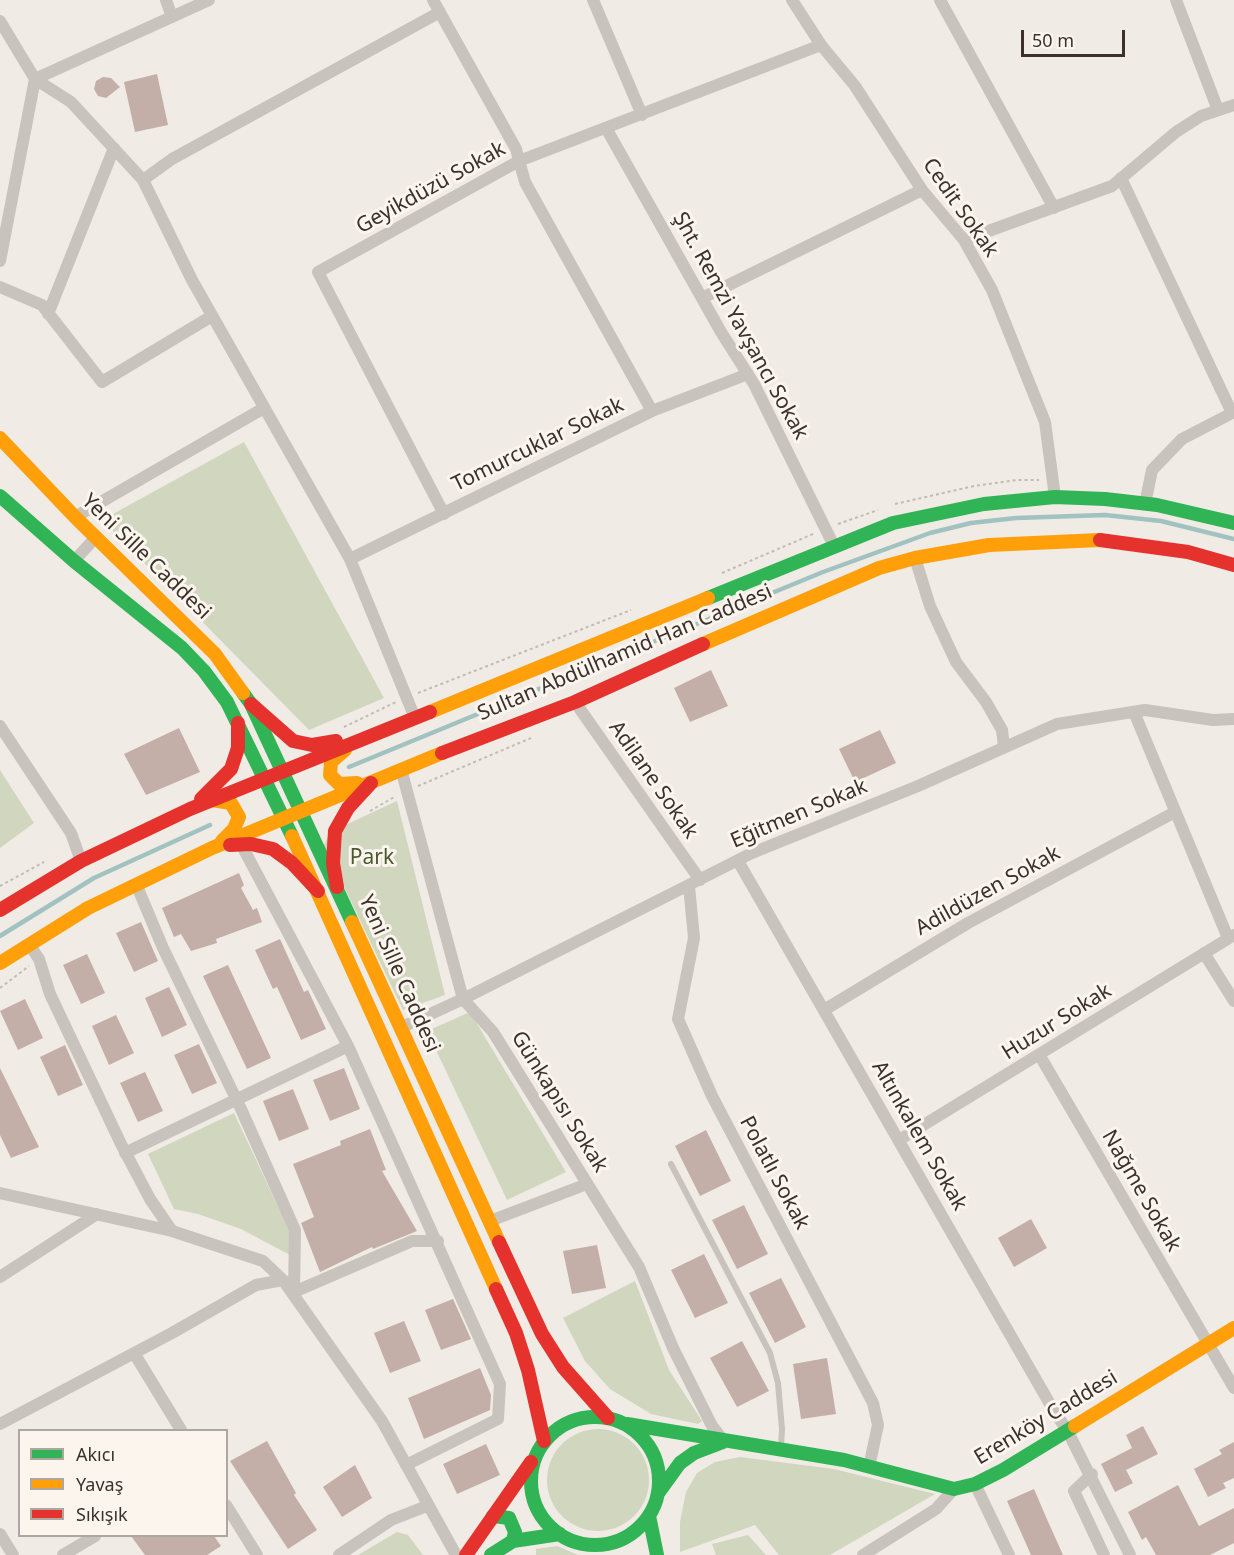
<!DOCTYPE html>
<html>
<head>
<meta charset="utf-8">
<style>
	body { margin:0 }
	#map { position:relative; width:1234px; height:1555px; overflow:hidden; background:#f0ebe5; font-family:"Noto Sans",sans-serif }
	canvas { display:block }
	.legend { position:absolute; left:18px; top:1429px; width:210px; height:108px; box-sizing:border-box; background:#fbf5ee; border:2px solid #aea6a0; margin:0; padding:8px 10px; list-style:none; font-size:18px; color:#3b302b }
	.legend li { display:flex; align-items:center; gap:12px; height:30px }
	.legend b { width:30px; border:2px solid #aea6a0 }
	.scale { position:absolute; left:1021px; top:30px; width:104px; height:27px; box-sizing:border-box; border:3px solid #3b302b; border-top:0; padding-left:8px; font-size:18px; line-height:21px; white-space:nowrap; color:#3b302b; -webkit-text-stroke:4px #fbf5ee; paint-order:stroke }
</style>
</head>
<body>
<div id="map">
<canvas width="1234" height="1555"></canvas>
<ul class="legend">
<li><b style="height:8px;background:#30b455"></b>Akıcı</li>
<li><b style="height:8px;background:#ff9f0a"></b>Yavaş</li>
<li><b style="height:8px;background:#e5322d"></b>Sıkışık</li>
</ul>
<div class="scale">50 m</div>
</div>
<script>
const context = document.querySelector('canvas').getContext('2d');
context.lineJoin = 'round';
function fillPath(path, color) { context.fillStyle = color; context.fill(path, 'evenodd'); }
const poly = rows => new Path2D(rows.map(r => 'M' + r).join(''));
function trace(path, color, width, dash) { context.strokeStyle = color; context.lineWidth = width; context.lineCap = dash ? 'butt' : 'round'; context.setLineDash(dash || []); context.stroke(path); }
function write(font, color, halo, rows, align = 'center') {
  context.font = font + ' "Noto Sans",sans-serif'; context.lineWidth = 6; context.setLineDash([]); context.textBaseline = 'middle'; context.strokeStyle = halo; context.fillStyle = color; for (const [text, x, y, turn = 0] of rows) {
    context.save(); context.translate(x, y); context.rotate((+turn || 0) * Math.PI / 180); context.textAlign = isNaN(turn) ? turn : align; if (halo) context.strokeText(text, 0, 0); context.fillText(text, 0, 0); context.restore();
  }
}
fillPath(poly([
	[244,442,384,698,309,730,102,520],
	[0,770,34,823,0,848],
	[397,801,445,995,403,1010,324,845,330,832],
	[470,1012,566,1172,507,1200,427,1031],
	[234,1113,296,1245,290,1255,241,1229,198,1214,174,1209,148,1154],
	[635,1281,669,1370,702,1421,698,1424,651,1414,610,1389,585,1361,563,1318],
	'547 1480a51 51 0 1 1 102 0a51 51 0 1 1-102 0Z',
	[740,1457,834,1469,935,1494,830,1555,779,1555,755,1525,680,1552,680,1522,686,1492,697,1473,715,1462],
	[397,1532,408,1535,423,1555,358,1555],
	[748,1535,766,1555,716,1555,712,1544],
	[557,1546,578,1555,536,1555,536,1549]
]), '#d1d6bf');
trace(poly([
	[349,767,823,572,930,533,971,523,1016,518,1105,515,1161,521,1234,539],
	[0,936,94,878,210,825]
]), '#a1c2c1', 4.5);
fillPath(poly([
	[157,74,168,125,135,132,124,82],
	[103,77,111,78,120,87,106,98,98,96,94,89,96,81],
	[711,670,728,706,690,722,674,688],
	[179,728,200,772,146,795,124,754],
	[880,730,896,763,855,782,839,749],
	[239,873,244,885,241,888,253,910,257,908,262,922,216,939,217,943,191,951,181,934,174,937,162,908],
	[141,922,158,961,134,972,116,933],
	[280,939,304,992,308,990,326,1029,301,1040,277,987,273,989,255,950],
	[87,954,105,993,81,1004,63,965],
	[228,965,271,1058,247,1069,203,976],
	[169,987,187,1025,162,1037,145,998],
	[25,999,43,1038,18,1050,0,1011],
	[116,1015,134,1053,109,1065,92,1026],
	[199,1044,217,1083,192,1094,174,1055],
	[65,1045,83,1085,58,1096,40,1057],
	[0,1068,39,1147,11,1158,0,1135],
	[344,1068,360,1109,330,1121,313,1080],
	[145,1072,163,1111,138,1122,120,1083],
	[293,1089,309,1129,279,1141,263,1101],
	[370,1129,386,1170,382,1171,417,1231,373,1249,372,1247,320,1272,301,1223,314,1217,293,1164,341,1145,340,1141],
	[706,1130,731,1181,700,1196,675,1146],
	[744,1205,768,1254,737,1269,712,1220],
	[1031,1219,1047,1248,1014,1267,998,1238],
	[597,1245,606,1288,572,1294,563,1251],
	[704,1254,728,1303,695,1318,671,1270],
	[781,1278,806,1327,775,1343,749,1293],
	[453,1299,471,1339,441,1350,425,1310],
	[404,1321,421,1361,390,1373,374,1333],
	[742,1341,769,1391,737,1407,710,1358],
	[827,1358,836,1414,801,1419,793,1364],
	[480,1368,491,1395,490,1410,424,1439,408,1398],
	[1143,1426,1158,1454,1126,1470,1133,1483,1115,1492,1101,1464,1132,1448,1126,1435],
	[267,1441,296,1493,294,1495,317,1530,288,1549,230,1461],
	[1234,1442,1234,1478,1223,1483,1226,1488,1208,1497,1194,1469,1222,1454,1219,1450],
	[486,1444,500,1475,457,1494,443,1464],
	[355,1465,372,1498,342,1517,323,1487],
	[1178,1485,1199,1526,1234,1508,1234,1543,1210,1555,1156,1555,1146,1537,1142,1540,1128,1512],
	[1034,1489,1046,1517,1063,1555,1031,1555,1007,1501],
	[131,1536,214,1536,221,1546,207,1555,145,1555]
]), '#c3afa7');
trace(poly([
	[895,504,974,486,1017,480,1039,480],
	[838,524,878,510],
	[722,573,813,534],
	[418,693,631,610],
	[344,727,396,702],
	[418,786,531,738],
	[370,811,396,796],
	[0,886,44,862],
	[0,988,29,966]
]), '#c2bbb6', 2, [3, 3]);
trace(poly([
	[671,1164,770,1353,778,1383,782,1429,781,1447]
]), '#c9c3be', 6);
trace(poly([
	[166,0,172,17],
	[433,0,516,149,525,182,652,411],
	[593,0,642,115],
	[792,0,821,45,855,86,922,190,964,240,992,290,1045,422,1055,497],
	[940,0,1054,208],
	[1176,0,1218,110],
	[0,21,35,79,71,102,143,180,192,280,350,559,415,718],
	[606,128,721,332,754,384,834,546],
	[1121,178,1232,413],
	[143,180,172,159,440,12],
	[964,240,1112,186,1176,132,1201,116,1234,105],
	[0,261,35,79,209,0],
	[0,287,42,305,102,382,212,316],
	[702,298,922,190],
	[48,314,114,148],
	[1145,504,1152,470,1182,439,1234,412],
	[444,514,318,272,519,161,821,45],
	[75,517,264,408],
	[915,558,930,606,956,662,986,702,1002,730,1004,747],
	[350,559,652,411,748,374],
	[74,561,96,537],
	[575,702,700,880],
	[1134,712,1228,938],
	[0,726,71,833,81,861],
	[401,769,463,999,493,1032,639,1267,673,1348,712,1426,724,1441],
	[241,844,348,1046,500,1384,498,1419,406,1465],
	[738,861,1054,1411,1067,1430,1130,1555],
	[136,884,163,948,241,1109,295,1230,294,1292],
	[689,886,694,938,678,1019,712,1096,873,1403,878,1425,869,1467],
	[29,944,39,959,50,994,121,1144,150,1199,172,1231],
	[1204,953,1234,1001],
	[824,1010,968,923,1175,812],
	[400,1028,463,999,752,853,918,786,1057,724,1145,710,1213,720,1234,719],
	[1040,1056,1234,1388],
	[899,1140,1234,935],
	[125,1153,348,1046],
	[0,1193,172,1231,263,1261,283,1280],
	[490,1221,587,1184],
	[0,1277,97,1214],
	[294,1292,412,1241,438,1241],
	[134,1353,181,1430],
	[0,1424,172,1333,256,1285,283,1280,382,1421,456,1555],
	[1092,1474,1074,1491,1104,1555],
	[975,1484,1009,1555],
	[226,1505,257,1555],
	[0,1534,13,1555],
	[63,1555,95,1536],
	[339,1555,391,1520,427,1506],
	[863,1555,936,1509,954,1489]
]), '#c9c3be', 12);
trace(poly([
	[0,496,74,561,182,648,204,671,227,702,292,836],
	[708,598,893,523,984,504,1055,497,1105,499,1157,505,1234,523],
	[243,693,251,704,352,922],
	'531 1481a64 64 0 1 1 128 0a64 64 0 1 1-128 0Z',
	[627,1424,844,1460,954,1489,975,1484,1003,1470,1075,1426],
	[659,1492,680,1463,694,1453,723,1442],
	[493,1516,509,1518,515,1532,513,1541],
	[649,1516,657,1555],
	[491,1555,513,1541,560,1534]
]), '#30b455', 14);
trace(poly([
	[0,438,75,517,215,654,243,693],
	[703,644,879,568,915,558,989,545,1100,540],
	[430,712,708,598],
	[345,750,331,762,330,775,339,784,357,783],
	[212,800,231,803,239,817,234,829,222,841],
	[292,836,496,1289],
	[352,922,499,1242],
	[0,963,88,908,212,848,442,753],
	[1075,1426,1234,1328]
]), '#ff9f0a', 14);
trace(poly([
	[1100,540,1188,552,1234,565],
	[251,704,293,741,312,745,336,741],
	[442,753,575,702,703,644],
	[201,799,231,769,238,748,238,723],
	[230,845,251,844,273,849,292,863,318,891],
	[337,887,333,863,335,831,348,808,371,783],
	[0,910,81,861,190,809,430,712],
	[499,1242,542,1334,563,1367,608,1418],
	[496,1289,516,1333,528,1370,544,1441],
	[466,1555,531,1462]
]), '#e5322d', 14);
write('21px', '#3b302b', '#fbf5ee', [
	["Geyikdüzü Sokak",431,188,-29],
	["Cedit Sokak",960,208,55],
	["Şht. Remzi Yavşancı Sokak",740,326,61],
	["Tomurcuklar Sokak",538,445,-26],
	["Yeni Sille Caddesi",146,557,44],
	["Sultan Abdülhamid Han Caddesi",625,653,-23],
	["Adilane Sokak",653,780,55],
	["Eğitmen Sokak",799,814,-23],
	["Adildüzen Sokak",988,891,-29],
	["Yeni Sille Caddesi",399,974,66],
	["Huzur Sokak",1057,1022,-32],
	["Günkapısı Sokak",559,1102,58],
	["Altınkalem Sokak",919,1136,60],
	["Polatlı Sokak",774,1173,62],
	["Nağme Sokak",1141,1191,60],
	["Erenköy Caddesi",1046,1418,-31]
]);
write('21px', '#4a5a2e', '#fbf5ee', [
	["Park",372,858]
]);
</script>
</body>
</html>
